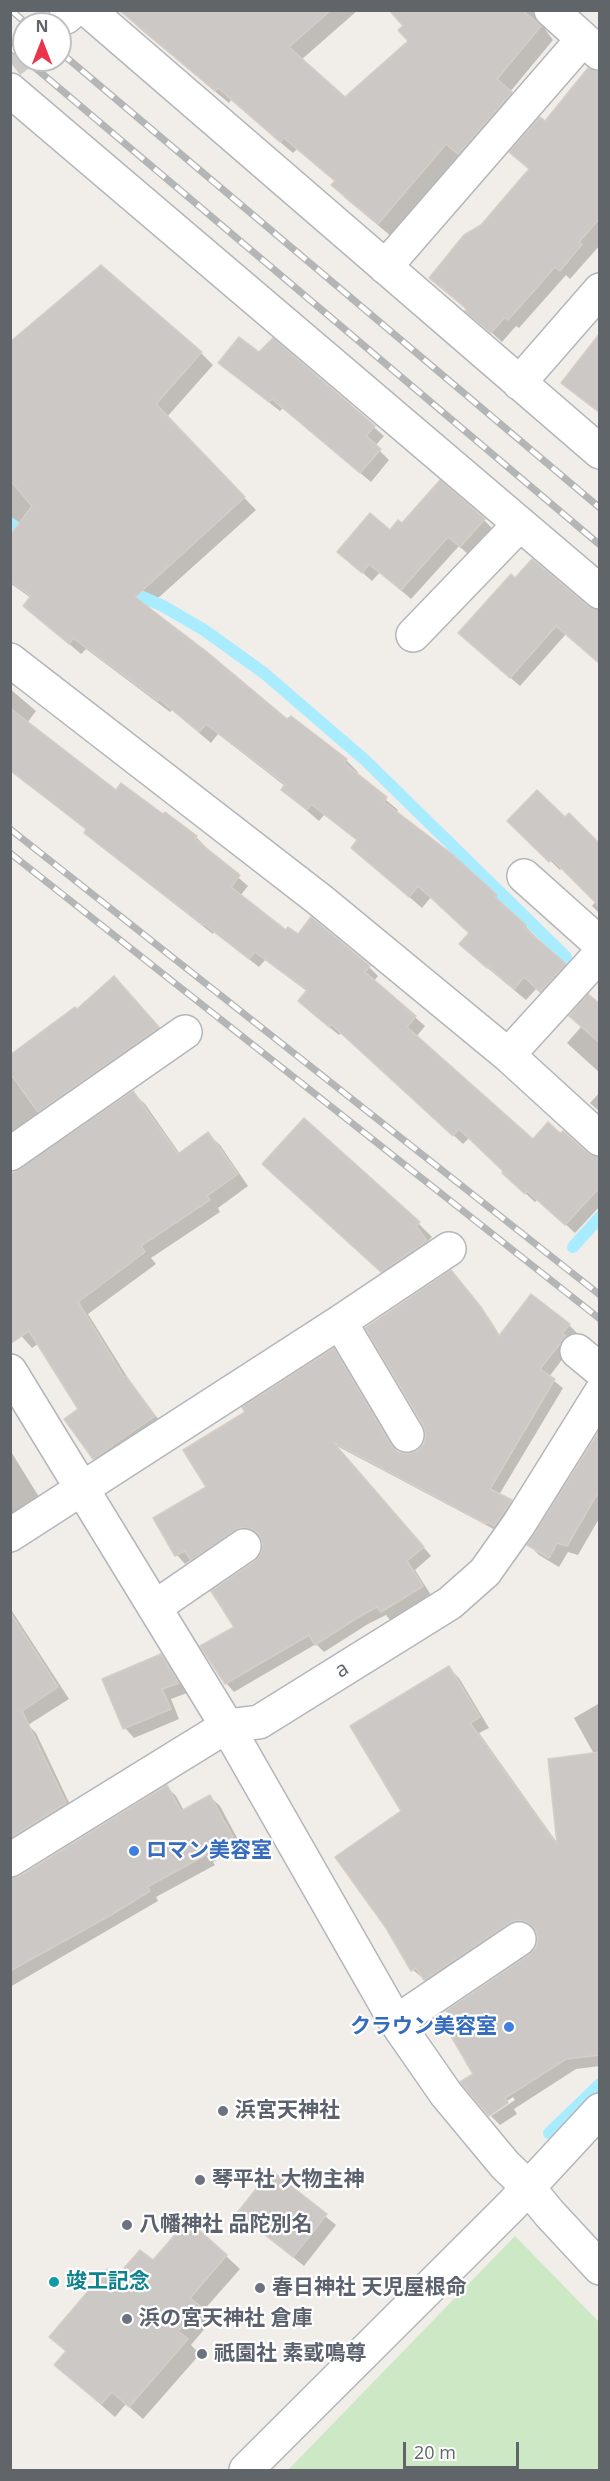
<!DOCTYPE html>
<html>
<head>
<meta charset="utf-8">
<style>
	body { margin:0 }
	#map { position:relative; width:610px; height:2481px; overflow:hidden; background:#f1ede8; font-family:"Open Sans",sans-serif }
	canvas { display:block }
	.frame { position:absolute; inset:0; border:12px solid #5f6568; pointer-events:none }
	.north { position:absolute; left:12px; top:12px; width:60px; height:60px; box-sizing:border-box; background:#fff; border:2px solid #bfc1c3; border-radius:50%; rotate:0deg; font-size:16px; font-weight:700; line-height:24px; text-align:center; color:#5f6568 }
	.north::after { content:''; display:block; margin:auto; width:21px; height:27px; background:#eb344c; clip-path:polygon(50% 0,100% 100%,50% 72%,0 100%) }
	.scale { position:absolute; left:403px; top:2442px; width:116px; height:27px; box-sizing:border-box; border:3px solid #5f6568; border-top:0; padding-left:8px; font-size:18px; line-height:21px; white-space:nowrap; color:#5f6568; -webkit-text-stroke:4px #fff; paint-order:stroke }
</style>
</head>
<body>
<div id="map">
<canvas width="610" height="2481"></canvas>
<div class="frame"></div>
<div class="north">N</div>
<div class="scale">20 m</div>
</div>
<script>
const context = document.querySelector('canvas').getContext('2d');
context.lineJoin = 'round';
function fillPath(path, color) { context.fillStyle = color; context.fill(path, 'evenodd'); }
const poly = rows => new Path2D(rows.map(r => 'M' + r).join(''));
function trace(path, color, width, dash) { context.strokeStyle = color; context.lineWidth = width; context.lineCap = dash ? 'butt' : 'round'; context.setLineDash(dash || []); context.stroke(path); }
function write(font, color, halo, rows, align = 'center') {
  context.font = font + ' "Open Sans","Noto Sans JP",sans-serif'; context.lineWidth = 4.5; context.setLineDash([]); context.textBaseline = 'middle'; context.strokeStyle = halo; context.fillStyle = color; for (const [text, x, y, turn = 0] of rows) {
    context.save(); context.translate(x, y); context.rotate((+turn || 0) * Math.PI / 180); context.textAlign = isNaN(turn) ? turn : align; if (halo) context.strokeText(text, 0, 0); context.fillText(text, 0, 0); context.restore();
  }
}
fillPath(poly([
	[515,2236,599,2322,599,2470,288,2470]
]), '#cce8c4');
fillPath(poly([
	[131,10,358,10,301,60,345,99,464,10,549,10,545,19,545,29,553,40,510,92,523,106,471,166,459,155,391,236,345,198,333,185,336,182,297,149,293,153,231,100,229,103,139,28,127,15],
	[600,84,600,245,570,279,566,275,519,328,516,326,502,342,431,278,482,226,530,170,546,124],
	[273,340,384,436,375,446,389,460,371,482,283,408,280,411,230,372,259,354],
	[10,343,201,353,213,365,167,417,256,510,147,608,288,722,291,718,346,760,358,772,356,775,398,810,396,813,451,855,496,896,537,938,535,939,574,975,553,1002,537,988,526,1000,473,956,471,934,431,897,422,908,353,848,358,841,324,815,319,821,283,790,285,786,218,734,211,743,172,710,170,712,86,649,81,654,25,606,31,598,10,583],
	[484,520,493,529,470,556,459,546,411,599,380,572,372,581,339,552,403,525],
	[515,580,566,634,520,686,469,642],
	[10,689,36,711,27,723,116,792,163,817,196,837,205,846,204,848,248,886,240,896,286,932,369,967,378,976,374,981,425,1026,416,1037,533,1141,600,1177,600,1206,575,1233,538,1199,535,1202,513,1182,505,1171,470,1137,463,1144,342,1032,339,1035,309,1011,300,1001,308,992,265,960,259,967,214,932,213,934,95,842,86,833,87,830,10,771],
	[565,819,600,846,600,914,592,906,596,901,562,867,560,870,509,821],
	[125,990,170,1039,10,1150,10,1057,77,1011],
	[600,1007,600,1073,567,1043,581,1027,571,1016],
	[600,1092,600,1112,590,1103],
	[133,1093,145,1104,180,1154,208,1134,220,1145,248,1186,218,1208,220,1212,151,1258,156,1264,88,1314,131,1383,165,1428,106,1470,94,1458,80,1409,38,1344,32,1348,10,1323,10,1174,21,1171],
	[304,1120,419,1224,432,1237,428,1241,439,1255,395,1284,277,1177],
	[459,1281,489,1318,500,1336,569,1325,577,1333,570,1342,573,1345,549,1377,563,1388,499,1495,511,1501,519,1510,503,1534,337,1446,431,1556,415,1570,431,1595,390,1620,386,1615,368,1624,324,1652,316,1644,234,1692,226,1683,236,1627,256,1562,263,1554,264,1544,262,1537,251,1535,200,1567,192,1559,185,1564,177,1555,155,1519,209,1488,247,1412,334,1350,342,1359,398,1453,407,1455,418,1452,425,1444],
	[600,1445,600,1517,578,1555,568,1552,559,1567,539,1555,529,1545],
	[10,1450,44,1505,10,1525],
	[10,1608,69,1699,28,1725,36,1733,74,1813,10,1853],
	[161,1656,171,1666,187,1693,171,1699,179,1719,134,1738,125,1728,104,1680],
	[449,1668,459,1678,489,1728,479,1733,558,1844,594,1754,574,1718,600,1703,600,2066,576,2069,514,2109,517,2114,500,2125,491,2116,515,2100,513,2097,489,2114,475,2074,531,1955,537,1948,539,1938,537,1931,529,1930,436,1989,413,1970,387,1927,403,1811],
	[167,1787,176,1796,184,1811,210,1797,220,1806,242,1847,213,1862,215,1865,156,1897,158,1901,10,1987,10,1880,20,1877],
	[271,2172,336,2225,304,2266,239,2213],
	[226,2256,240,2269,203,2311,212,2320,191,2345,200,2354,143,2419,126,2404,115,2417,70,2378,67,2352,51,2337,116,2279,153,2262]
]), '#0003');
trace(poly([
	[10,523,28,536],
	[122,588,163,606,204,630,264,673,366,761,566,957],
	[573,1247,600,1217],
	[549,2133,600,2084]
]), '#aaecff', 12);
const building = poly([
	[119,10,331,10,289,47,345,97,408,41,398,30,403,26,389,10,522,10,541,26,497,79,512,92,458,154,446,144,378,224,331,185,335,181,284,138,280,142,218,88,215,91,119,10],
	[588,68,600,71,600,218,579,242,582,244,560,271,555,267,508,320,505,317,491,333,465,311,467,309,429,278,464,235,481,225,529,169,509,152,540,117,545,121,588,68],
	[101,265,202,352,156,404,245,497,135,597,207,652,287,719,291,716,347,759,344,763,387,797,384,802,452,854,497,895,495,897,526,925,524,927,566,964,540,992,524,977,514,989,488,967,487,968,459,944,469,933,418,886,409,897,351,848,357,840,311,804,307,810,281,790,285,784,206,724,199,732,159,699,158,701,73,638,69,644,23,606,31,596,10,581,10,536,32,506,10,480,10,342,101,265],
	[600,333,600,413,561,383,600,333],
	[239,337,259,352,273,338,375,426,366,436,381,449,360,473,272,399,269,402,218,363,239,337],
	[440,480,485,519,460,547,448,537,401,590,369,564,362,573,337,552,370,513,390,530,398,520,402,523,440,480],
	[532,559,588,606,600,610,600,664,556,626,510,678,458,633,511,574,515,578,532,559],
	[10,708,116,790,121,783,163,814,165,812,197,836,195,839,240,875,231,887,286,930,288,927,298,934,311,917,370,966,365,972,416,1016,407,1027,533,1139,548,1122,560,1133,563,1131,588,1153,600,1157,600,1187,565,1225,527,1191,525,1194,502,1173,503,1171,459,1129,453,1136,331,1024,329,1027,298,1001,307,990,255,952,249,959,204,924,203,925,84,833,86,829,10,770,10,708],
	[537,790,565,817,569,813,600,844,600,907,552,859,549,862,507,821,537,790],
	[114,976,159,1027,38,1112,10,1073,10,1055,75,1007,77,1009,114,976],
	[588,994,600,1004,600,1043,569,1016,588,994],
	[133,1091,178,1154,208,1132,238,1174,207,1196,210,1200,141,1246,145,1252,78,1302,124,1377,126,1376,155,1416,93,1459,64,1419,78,1409,29,1331,10,1344,10,1175,133,1091],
	[304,1118,420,1222,416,1226,427,1241,381,1272,262,1164,304,1118],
	[451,1270,481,1307,499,1336,531,1294,570,1324,562,1333,566,1336,540,1369,555,1379,490,1489,512,1500,494,1526,487,1522,486,1524,333,1442,424,1547,407,1561,423,1586,381,1612,377,1607,360,1616,315,1645,309,1635,225,1684,200,1646,234,1627,211,1591,255,1561,261,1554,263,1544,259,1535,253,1529,242,1527,233,1531,191,1560,185,1551,175,1556,153,1518,206,1487,183,1450,245,1412,242,1407,334,1348,391,1445,398,1452,407,1454,417,1451,424,1444,426,1435,423,1425,365,1328,451,1270],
	[600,1430,600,1489,567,1546,557,1543,549,1558,527,1545,600,1430],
	[10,1612,58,1687,22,1711,66,1803,10,1838,10,1612],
	[161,1654,179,1683,162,1689,171,1709,123,1729,102,1679,161,1654],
	[449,1666,480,1717,470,1723,557,1844,548,1759,600,1752,600,2055,566,2059,505,2098,508,2103,489,2116,460,2082,473,2074,448,2031,457,2025,446,2011,530,1954,536,1948,538,1938,535,1929,527,1922,518,1920,509,1923,424,1980,416,1968,411,1971,386,1928,335,1857,401,1811,350,1726,449,1666],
	[167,1785,181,1811,210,1795,233,1837,205,1852,206,1855,147,1887,150,1891,111,1915,10,1971,10,1879,20,1876,167,1785],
	[271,2170,327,2214,293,2257,237,2213,271,2170],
	[188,2220,227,2255,190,2298,200,2306,178,2331,188,2339,129,2407,112,2392,101,2404,54,2365,66,2351,49,2337,107,2269,116,2277,140,2250,153,2260,188,2220]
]);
fillPath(building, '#ccc8c5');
trace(building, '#d6cdc6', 1.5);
trace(poly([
	[10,62,24,51]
]), '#cccbc8', 33, [33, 16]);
const minor = poly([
	[88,10,600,452],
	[551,10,599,53],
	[10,90,600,592],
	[385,267,583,39],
	[519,383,600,290],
	[413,635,519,525],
	[10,660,320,900,508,1055,600,1139],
	[524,876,600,944],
	[508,1055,600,954],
	[10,1154,185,1032],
	[340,1322,407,1435],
	[577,1351,600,1370],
	[10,1371,227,1726,396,2022,446,2094,505,2165,527,2186,549,2213,600,2268],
	[10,1535,340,1322,449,1249],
	[155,1607,244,1546],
	[10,1860,227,1726,259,1722,450,1603,485,1572,519,1524,600,1394],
	[396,2022,519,1939],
	[246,2470,511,2206,600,2110]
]);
const tertiary = poly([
	[66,17,74,10]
]);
trace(minor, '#b3b7ba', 36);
trace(tertiary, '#b3b7ba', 36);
trace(minor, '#fff', 33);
trace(tertiary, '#fff', 33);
const rail = poly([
	[11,10,27,24],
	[10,47,24,58],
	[60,52,600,508],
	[26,60,600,545],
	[10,829,600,1295],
	[10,853,600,1319]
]);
trace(rail, '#b4b5b6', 7);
trace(rail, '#fff', 4.5, [14]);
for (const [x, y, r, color] of [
	[134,1851,6,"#3f7fe0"],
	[509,2027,6,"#3f7fe0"],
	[223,2111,6,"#6b7280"],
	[200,2180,6,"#6b7280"],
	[127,2225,6,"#6b7280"],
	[54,2282,6,"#0f9aa8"],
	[260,2288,6,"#6b7280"],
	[127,2319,6,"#6b7280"],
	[202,2354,6,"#6b7280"]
]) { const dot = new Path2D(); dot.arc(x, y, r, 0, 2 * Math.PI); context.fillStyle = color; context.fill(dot); trace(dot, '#fff', 2); }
write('21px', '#5f6568', '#fff', [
	["a",342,1670,-32]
]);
write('bold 21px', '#366cbe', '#fff', [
	["ロマン美容室",146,1851],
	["クラウン美容室",497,2027,"right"]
], 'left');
write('bold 21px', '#5b616d', '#fff', [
	["浜宮天神社",235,2111],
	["琴平社 大物主神",212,2180],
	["八幡神社 品陀別名",139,2225],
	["春日神社 天児屋根命",272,2288],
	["浜の宮天神社 倉庫",139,2319],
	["祇園社 素戜鳴尊",214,2354]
], 'left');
write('bold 21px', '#0d838f', '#fff', [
	["竣工記念",66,2282]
], 'left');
</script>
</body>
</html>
